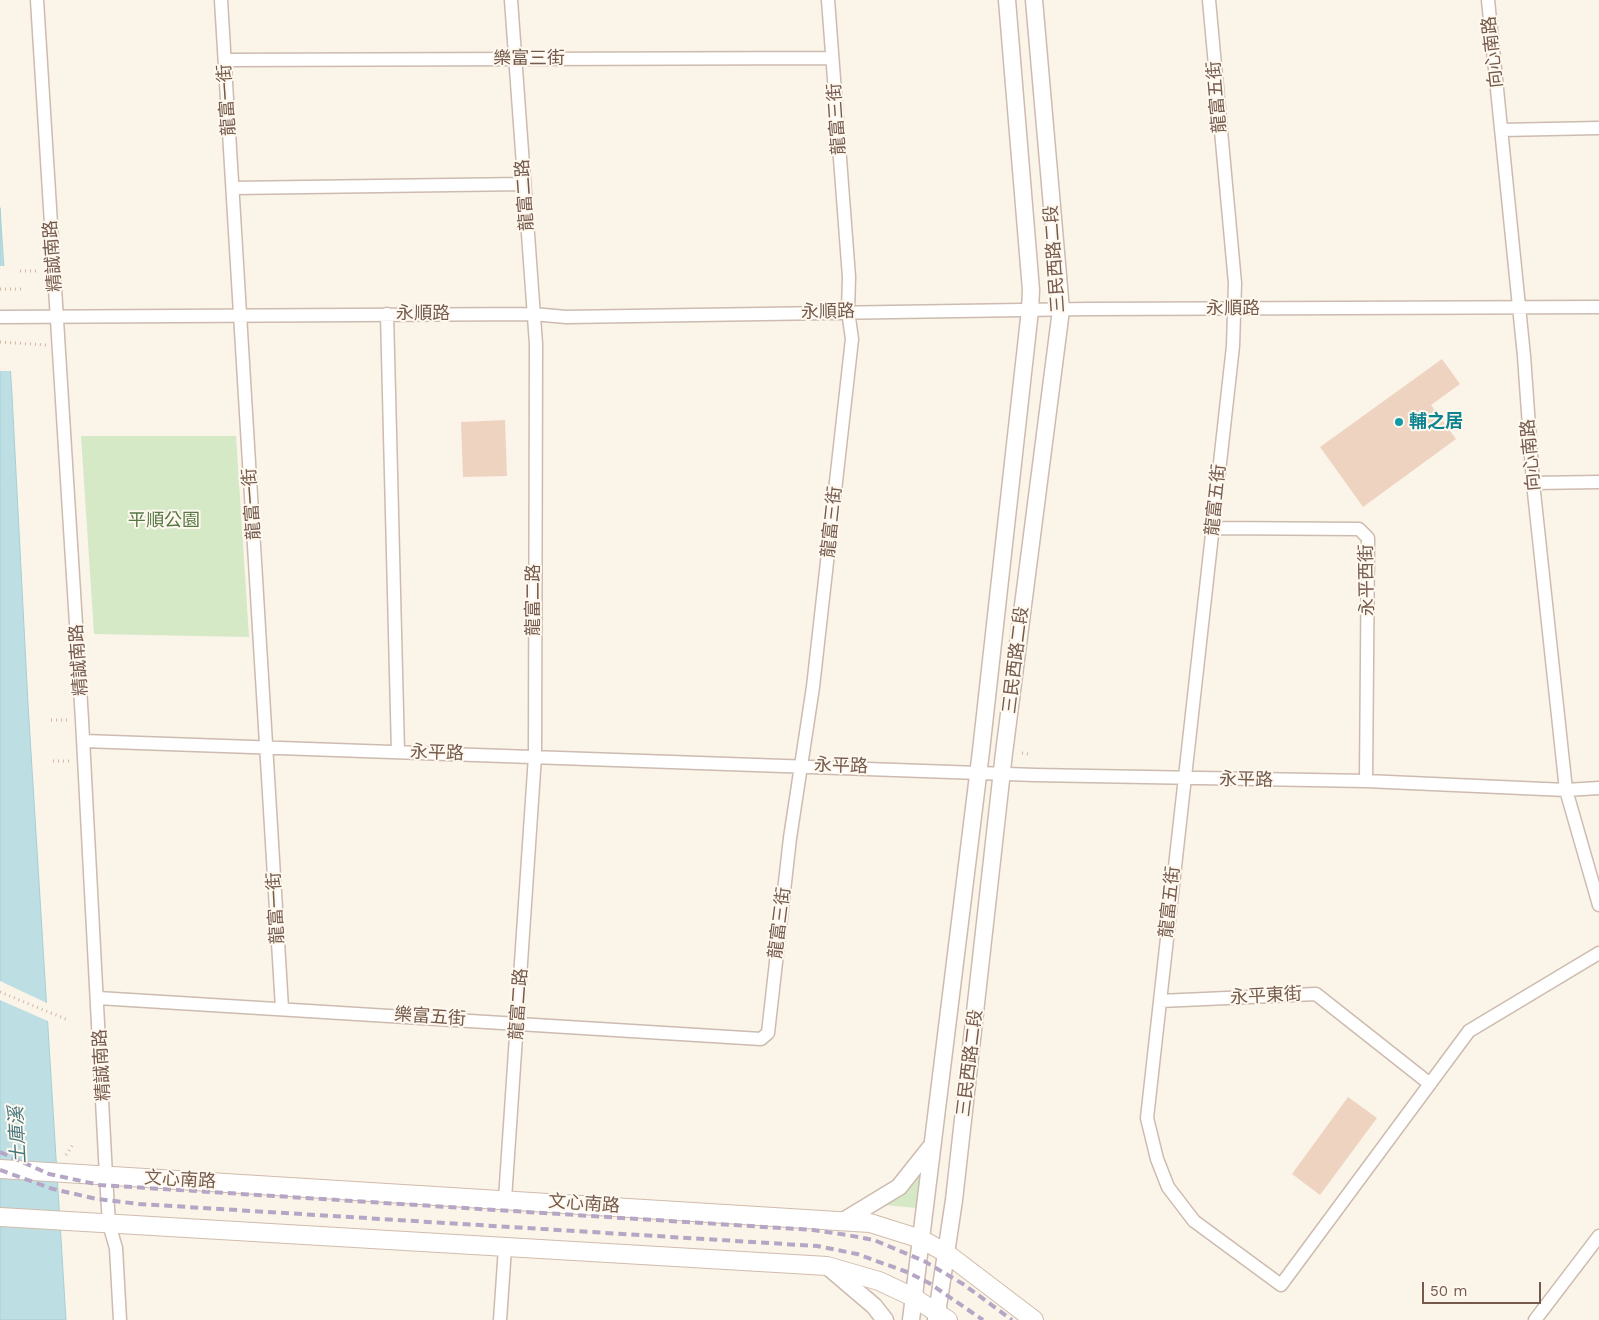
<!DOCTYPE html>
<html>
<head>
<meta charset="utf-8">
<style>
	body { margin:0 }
	#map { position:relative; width:1599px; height:1320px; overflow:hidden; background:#fbf4e8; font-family:"Work Sans",sans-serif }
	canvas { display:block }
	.scale { position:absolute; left:1422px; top:1282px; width:119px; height:22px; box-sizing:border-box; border:2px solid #745a4d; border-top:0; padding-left:6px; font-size:15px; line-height:18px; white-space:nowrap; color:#745a4d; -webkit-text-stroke:4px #fef8ee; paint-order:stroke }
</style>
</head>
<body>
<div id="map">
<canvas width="1599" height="1320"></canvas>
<div class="scale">50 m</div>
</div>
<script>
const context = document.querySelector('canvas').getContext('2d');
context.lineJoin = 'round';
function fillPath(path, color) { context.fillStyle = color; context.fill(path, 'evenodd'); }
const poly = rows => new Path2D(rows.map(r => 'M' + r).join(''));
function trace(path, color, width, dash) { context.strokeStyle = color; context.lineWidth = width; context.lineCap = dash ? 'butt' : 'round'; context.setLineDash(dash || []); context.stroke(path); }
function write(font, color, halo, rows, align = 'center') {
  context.font = font + ' "Work Sans","Noto Sans TC",sans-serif'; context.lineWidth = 4; context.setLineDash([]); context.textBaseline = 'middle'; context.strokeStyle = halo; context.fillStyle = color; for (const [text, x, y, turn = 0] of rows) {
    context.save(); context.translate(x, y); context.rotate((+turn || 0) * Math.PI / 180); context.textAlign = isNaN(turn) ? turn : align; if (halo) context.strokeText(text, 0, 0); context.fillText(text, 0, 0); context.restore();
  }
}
fillPath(poly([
	[81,436,236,436,249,637,94,634],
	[920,1176,916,1208,885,1205,900,1194]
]), '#d5e9c7');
const water = poly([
	[0,208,12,395,28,704,66,1320,0,1320,0,208]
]);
fillPath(water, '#bddfe4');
trace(water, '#a4cfd6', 1);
fillPath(poly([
	[0,266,6,266,13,371,0,371],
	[0,981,49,1004,50,1022,0,1000]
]), '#fbf4e8');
fillPath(poly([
	[1442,359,1460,384,1431,405,1456,439,1363,507,1320,447],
	[505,420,507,476,463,477,461,422],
	[1348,1097,1377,1118,1320,1195,1292,1174]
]), '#efd3c1');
const minor = poly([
	[37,0,82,720,106,1176,109,1224,116,1248,120,1320],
	[221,0,282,1008],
	[1209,0,1235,283,1233,346,1147,1118,1157,1159,1168,1187,1194,1221,1281,1285,1469,1031,1599,953],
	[1488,0,1524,356,1533,483,1566,790,1599,905],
	[225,60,832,58],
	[1501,130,1599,128],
	[233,188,524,184],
	[387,314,398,752],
	[0,317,533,314,566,317,1088,309,1599,307],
	[1533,483,1599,482],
	[1212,528,1359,529,1368,538,1366,781],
	[84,741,1035,775,1366,781,1566,790,1599,788],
	[98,998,761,1039,768,1033,790,838,813,687,852,339,848,311,849,277,828,0],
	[1160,1001,1316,994,1430,1084],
	[505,1199,535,756,536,344,511,0],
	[500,1320,505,1248],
	[1535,1320,1599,1236]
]);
const tertiary = poly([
	[843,1221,899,1187,930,1148],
	[827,1266,874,1306,885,1320],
	[911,1320,981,751,1030,310,1031,290,1007,0],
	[936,1320,954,1200,1004,753,1061,310,1034,0]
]);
const secondary = poly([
	[0,1169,870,1223,921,1239,946,1253,1034,1320],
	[0,1217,827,1266,879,1281,913,1297,948,1320]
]);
trace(minor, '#cdbbaf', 15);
trace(tertiary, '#cdbbaf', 19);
trace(secondary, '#d0bcac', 20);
trace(poly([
	[20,271,40,271],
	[0,289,21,289],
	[0,342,46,345],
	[51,720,67,720],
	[1022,753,1028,754],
	[53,761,73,761],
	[0,992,68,1020],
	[66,1155,74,1143]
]), '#d5b6a4', 3, [1, 4]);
trace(minor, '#fff', 12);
trace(tertiary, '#fff', 16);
trace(secondary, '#fff', 18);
trace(poly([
	[0,1152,49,1174,100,1185,813,1230,847,1235,874,1240,924,1261,963,1284,1012,1320],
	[0,1170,53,1189,97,1199,139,1204,817,1246,857,1254,907,1272,929,1283,983,1320]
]), '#b6a6c5', 4, [8, 5]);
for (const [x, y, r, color] of [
	[1399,422,5,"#0f9aa8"]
]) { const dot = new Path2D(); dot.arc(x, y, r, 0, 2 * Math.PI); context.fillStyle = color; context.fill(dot); trace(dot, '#fef8ee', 2); }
write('18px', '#745a4d', '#fef8ee', [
	["向心南路",1493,52,-96],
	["樂富三街",529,59],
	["龍富五街",1217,97,-95],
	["龍富一街",227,100,-94],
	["龍富三街",837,119,-94],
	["龍富二路",525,195,-94],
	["精誠南路",53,256,-94],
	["三民西路二段",1055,259,-94],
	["永順路",1233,309],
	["永順路",828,312,-1],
	["永順路",423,314],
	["向心南路",1531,455,-95],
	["龍富五街",1216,500,-84],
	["龍富一街",252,504,-94],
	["龍富三街",832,522,-84],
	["永平西街",1367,580,-91],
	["龍富二路",534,600,-90],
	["精誠南路",79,660,-94],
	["三民西路二段",1016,660,-83],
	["永平路",437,753,2],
	["永平路",841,766,2],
	["永平路",1246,780,1],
	["龍富五街",1170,902,-84],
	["龍富一街",276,908,-93],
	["龍富三街",780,923,-83],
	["永平東街",1266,996,-3],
	["龍富二路",519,1004,-86],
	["樂富五街",430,1017,4],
	["三民西路二段",970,1063,-83],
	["精誠南路",102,1065,-93],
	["文心南路",180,1180,3],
	["文心南路",584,1204,4]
]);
write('bold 18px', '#0d838f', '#fef8ee', [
	["輔之居",1409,422]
], 'left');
write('18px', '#567945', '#fef8ee', [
	["平順公園",164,521]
]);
write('italic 19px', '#44777f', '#fef8ee', [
	["土庫溪",18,1135,-93]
]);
</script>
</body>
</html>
